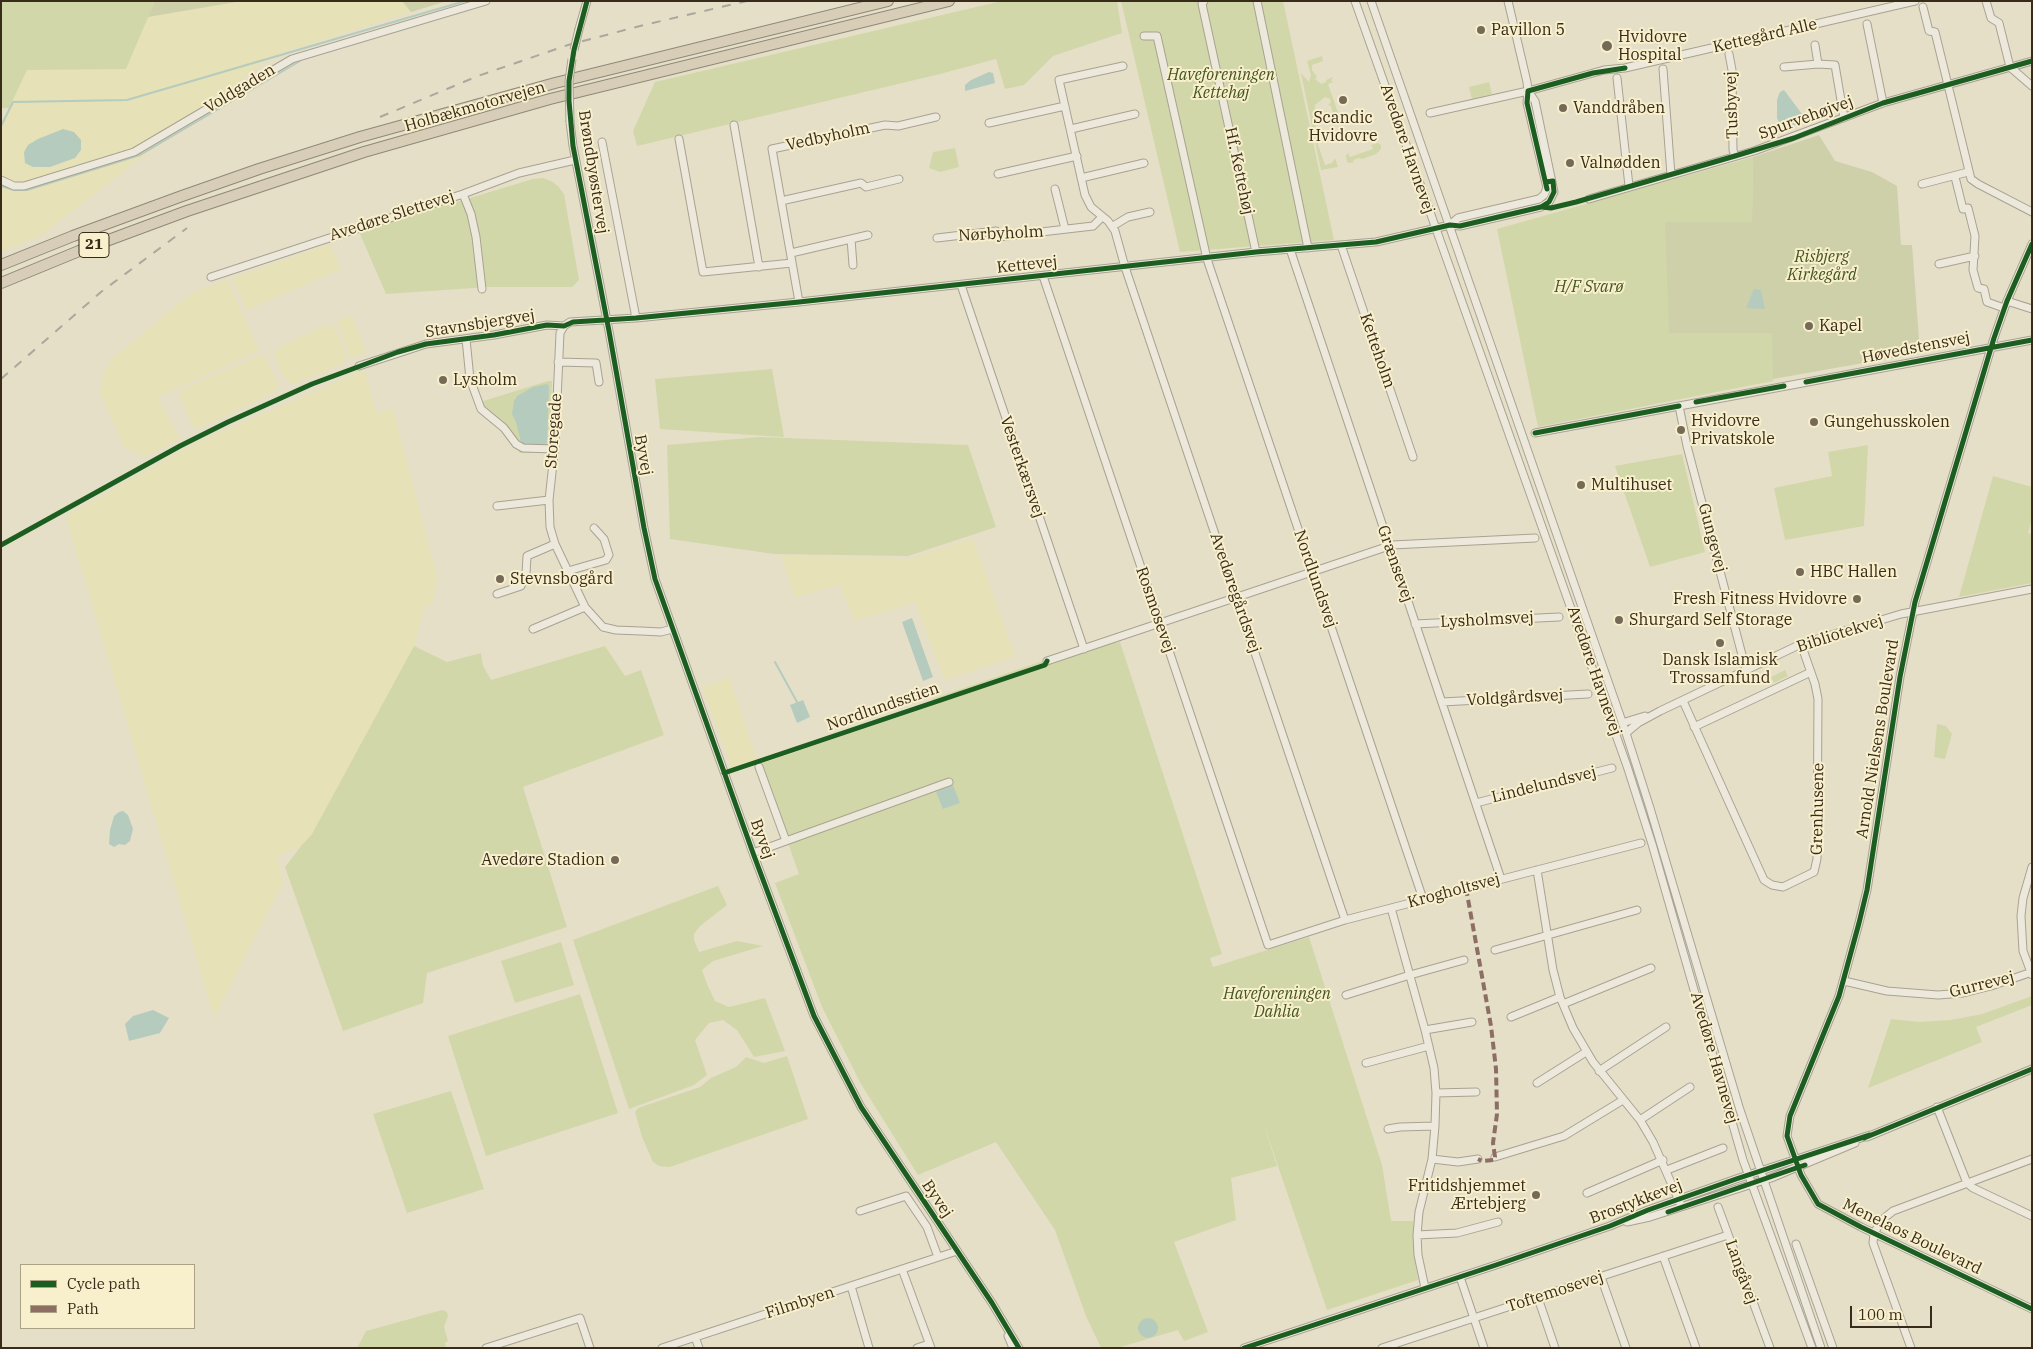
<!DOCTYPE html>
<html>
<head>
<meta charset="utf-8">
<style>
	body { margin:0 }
	#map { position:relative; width:2033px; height:1349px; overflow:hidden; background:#e5dfc8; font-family:"IBM Plex Serif",serif }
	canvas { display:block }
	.frame { position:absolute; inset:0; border:2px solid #382b1a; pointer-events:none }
	.legend { position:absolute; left:20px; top:1264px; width:175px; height:65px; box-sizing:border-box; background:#f8efcc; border:1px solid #aba185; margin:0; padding:6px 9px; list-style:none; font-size:15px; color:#382b1a }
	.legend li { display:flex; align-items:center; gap:10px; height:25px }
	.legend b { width:25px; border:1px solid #aba185 }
	.scale { position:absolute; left:1850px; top:1306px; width:82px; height:22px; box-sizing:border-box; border:2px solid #382b1a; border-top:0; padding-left:6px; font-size:15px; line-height:18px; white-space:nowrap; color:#382b1a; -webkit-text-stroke:4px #f8efcc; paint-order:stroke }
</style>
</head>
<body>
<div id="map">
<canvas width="2033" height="1349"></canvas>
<div class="frame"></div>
<ul class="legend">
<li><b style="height:6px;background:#1b5e20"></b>Cycle path</li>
<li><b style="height:6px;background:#8d6e63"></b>Path</li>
</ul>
<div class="scale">100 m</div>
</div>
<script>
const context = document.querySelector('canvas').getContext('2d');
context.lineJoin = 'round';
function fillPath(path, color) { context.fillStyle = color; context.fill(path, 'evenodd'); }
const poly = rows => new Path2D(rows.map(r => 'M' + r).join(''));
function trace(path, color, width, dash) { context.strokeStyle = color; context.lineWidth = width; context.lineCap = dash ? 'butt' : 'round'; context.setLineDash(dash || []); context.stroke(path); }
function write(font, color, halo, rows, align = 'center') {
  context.font = font + ' "IBM Plex Serif",serif'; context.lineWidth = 4; context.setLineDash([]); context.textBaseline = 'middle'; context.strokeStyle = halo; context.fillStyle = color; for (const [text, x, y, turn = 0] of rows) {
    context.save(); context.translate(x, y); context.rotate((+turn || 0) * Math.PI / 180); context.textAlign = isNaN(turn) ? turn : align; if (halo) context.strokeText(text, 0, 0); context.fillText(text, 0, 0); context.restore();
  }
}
fillPath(poly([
	[242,1,402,1,411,12,272,56,40,236,1,251,1,123,27,70,126,69,148,17],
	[330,244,341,269,247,310,232,278],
	[228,280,257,346,257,352,158,397,180,439,145,457,124,447,100,392,103,374,111,360,193,292],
	[352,315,366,353,350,358,337,321],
	[331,325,335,327,346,355,346,360,341,365,296,383,290,383,282,375,275,356,278,348,324,326],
	[260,355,265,357,279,384,277,391,195,430,179,395,181,390],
	[364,370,377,413,393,409,437,577,433,604,425,605,414,646,312,834,301,846,277,856,283,883,214,1017,66,516,195,443],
	[973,539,1015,656,945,680,915,602,855,621,839,584,795,598,781,555,907,559],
	[729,677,757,760,732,769,702,687]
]), '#e6e1b6');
fillPath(poly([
	[1,1,155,1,126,69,27,70,9,108,1,108],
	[1002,1,1117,1,1122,33,1053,56,1024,85,1005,89,996,59,940,74,637,146,633,131,655,82],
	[1121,1,1283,1,1334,240,1180,252],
	[1322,56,1323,61,1312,65,1312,70,1317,77,1315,79,1321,84,1326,82,1326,80,1333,77,1331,81,1334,82,1328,84,1341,121,1335,123,1331,106,1328,105,1331,102,1330,99,1325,97,1315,105,1315,109,1318,115,1313,117,1317,131,1317,142,1325,165,1332,163,1335,158,1338,167,1321,170,1301,73,1309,82,1311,75,1307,61],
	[1489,82,1492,94,1472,99,1469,87],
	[1378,143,1381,145,1381,149,1376,154,1362,159,1359,158,1353,160,1354,162,1350,163,1347,162,1346,156,1348,153,1350,157,1373,149,1371,145],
	[955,148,959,167,940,172,929,168,933,152],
	[1753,157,1752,222,1670,333,1773,333,1773,381,1538,427,1497,229],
	[543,178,551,181,558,186,564,194,579,280,572,287,488,287,386,294,360,234,361,231,533,179],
	[772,369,784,437,660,429,655,379],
	[548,381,552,381,550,453,520,453,480,402],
	[760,437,968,445,996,527,908,556,774,554,670,539,667,445],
	[1868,445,1864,526,1785,540,1774,488,1832,476,1828,452],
	[1682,454,1705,552,1650,567,1615,466],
	[1993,476,2032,487,2032,519,2028,533,2032,534,2032,583,1959,597],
	[1113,637,1115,643,1120,642,1222,954,1210,958,1213,967,1309,937,1382,1165,1391,1221,1413,1221,1414,1253,1418,1280,1327,1310,1262,1119,1277,1166,1231,1178,1236,1220,1174,1242,1208,1332,1184,1341,1178,1330,1117,1348,1101,1348,1086,1316,1055,1230,996,1142,918,1175,861,1084,822,1007,775,883,799,874,760,764,934,705,932,699],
	[414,646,447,662,481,653,483,666,491,680,605,646,625,676,641,670,664,735,523,787,567,927,427,973,423,1003,343,1031,285,867,301,846,312,834],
	[1785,670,1788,676,1774,683,1771,677],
	[1937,724,1946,726,1952,734,1945,759,1934,757],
	[718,886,727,905,700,926,694,934,694,940,699,952,737,941,763,946,713,961,702,970,707,984,715,1001,729,1007,765,998,785,1051,754,1057,737,1030,723,1020,709,1023,695,1040,707,1075,694,1085,629,1109,573,940],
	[561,942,574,985,515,1003,501,961],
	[580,994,618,1113,486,1156,448,1036],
	[2032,996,2032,1005,1976,1027,1982,1042,1868,1088,1891,1019,1920,1022,1951,1020,1982,1014],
	[787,1056,808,1119,670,1167,659,1166,653,1162,642,1137,635,1112,638,1108,700,1087,711,1078,736,1067,746,1057,764,1063],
	[451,1091,484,1189,407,1213,373,1114],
	[442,1310,447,1312,448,1316,444,1327,448,1341,445,1343,446,1348,357,1348,366,1331]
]), '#d2d7a9');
fillPath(poly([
	[155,1,242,1,148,17],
	[402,1,447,1,411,12],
	[1819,135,1835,161,1872,172,1897,186,1901,245,1912,245,1920,353,1773,379,1772,333,1669,333,1665,222,1752,222,1753,157]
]), '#cdd0a9');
fillPath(poly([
	[989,72,993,73,995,83,965,91,965,85,971,80],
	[1784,90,1805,118,1803,122,1789,128,1780,125,1777,118,1777,100,1780,92],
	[63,129,74,132,81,140,81,150,75,158,50,167,33,167,25,163,24,152,28,145,38,139],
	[1754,289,1761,290,1765,309,1746,308],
	[547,384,549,386,547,443,544,445,525,445,521,442,516,422,512,414,514,401,517,396,533,387],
	[912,618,933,677,923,681,902,622],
	[803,700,810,717,797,723,790,705],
	[953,785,960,803,943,809,936,792],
	[123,811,128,815,133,829,130,841,125,845,119,844,114,847,109,844,110,830,114,816,119,812],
	[153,1010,169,1018,160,1033,129,1041,125,1024,133,1016],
	'1138 1328a10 10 0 1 1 20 0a10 10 0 1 1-20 0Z'
]), '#b5cbbe');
trace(poly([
	[1,126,13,102,127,100,465,1],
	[1,186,14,190,27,190,140,155,300,61],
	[775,662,797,702]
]), '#b5cbbe', 2);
const minor = poly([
	[1204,1,1202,4,1256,252],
	[1257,1,1308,248],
	[1355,1,1627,766,1652,844,1743,1160,1812,1348],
	[1371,1,1626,733,1650,808,1740,1110,1821,1348],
	[1986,1,1991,18,1999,23,2010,67,2032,86],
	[1923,7,1929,31,1935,32,1971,179,1978,184,2032,212],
	[1867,24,1883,103],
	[579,29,587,1],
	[1144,36,1157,36,1207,259,1423,899],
	[1815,45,1818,64],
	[1729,54,1732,70,1733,150,1735,156],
	[1123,66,1059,80,1085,195,1091,207,1108,221,1115,231,1125,267,1345,920],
	[1784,67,1818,64,1835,65,1844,118],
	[1663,69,1671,175],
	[1617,78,1629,186],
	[1430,113,1528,91,1604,70,1625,68,1915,1],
	[570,122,573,146,609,331,644,528,655,579,753,853,814,1016,861,1107,992,1303,1019,1348],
	[989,123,1065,106],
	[734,125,759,267],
	[1071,129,1135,114],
	[679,139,703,272,792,263],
	[602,142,636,318],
	[998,174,1077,156],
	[1955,177,1963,209,1968,208,1975,236,1973,270,1978,288,1984,289,1987,302,2004,308],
	[1081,178,1144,163],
	[1,180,14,186,24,186,134,152,292,59,486,1],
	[1922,184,1968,172],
	[1055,189,1065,229],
	[463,194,471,214,476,237,482,289],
	[1589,199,1754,151,1883,103,2032,61],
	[781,201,861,183,866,187,899,179],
	[1450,225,1458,218,1539,199,1544,195,1547,188,1527,103,1528,91,1527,82,1508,1],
	[1113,226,1128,217,1150,212],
	[937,238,996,231,998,237,1093,226,1102,217],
	[851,239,853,265],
	[2032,244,2007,301,1994,338,1915,602,1900,677,1867,890,1859,923,1839,996,1790,1116,1787,1136,1801,1175,1818,1204,1861,1227,2032,1309],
	[1341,245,1413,457],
	[1290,249,1501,879],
	[791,253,868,235],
	[1939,264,1975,256],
	[1043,276,1268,945,1345,920,1641,843],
	[211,277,463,194,519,173,575,160],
	[961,285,1084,649],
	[2007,301,2032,309],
	[799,302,772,149,885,125,898,126,936,117],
	[564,326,560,333,555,445,549,500,550,527,555,544,585,607,603,627,616,630,641,631,661,632,672,629],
	[466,339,470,379,481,409,504,428,516,444,523,448,554,449],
	[558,362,596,363,599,382],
	[359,366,426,344,494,335,547,325,564,326,570,322,636,318,799,302,1256,252,1376,242,1450,225,1460,226,1541,207,1549,202,1554,192,1535,101,1528,91],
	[1679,406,1687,446,1746,670],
	[1535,433,2032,340],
	[497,506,549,500],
	[568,571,606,560,609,555,604,539,594,528],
	[497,594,521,586,526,574,527,556,555,544],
	[1415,624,1559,617],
	[533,629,585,607],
	[1047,661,1392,545,1535,538],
	[1683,701,1764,880,1772,885,1783,887,1814,872,1817,859,1818,699,1815,684,1801,644],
	[1442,702,1588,694],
	[1622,723,1645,716],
	[1694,727,1811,672],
	[1626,733,1638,723,1660,711,1801,644,1901,614,2032,589],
	[1476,803,1612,768],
	[786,841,949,782],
	[753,853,786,841,759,767],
	[1537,870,1553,970,1560,997,1573,1028,1593,1062,1640,1120,1653,1142,1680,1203],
	[1391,908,1425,1030,1434,1068,1436,1093,1435,1126,1432,1159,1419,1212,1417,1235,1418,1255,1425,1288],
	[1495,950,1637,910],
	[2032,975,2023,951,2021,916,2023,898,2032,867],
	[1844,981,1887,991,1938,995,1963,993,1991,986,2032,972],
	[1346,995,1410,975,1464,960],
	[1563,1004,1651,968],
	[1511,1017,1560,997],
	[1425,1030,1472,1022],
	[1366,1063,1429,1046],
	[1599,1071,1666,1027],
	[1537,1083,1586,1052],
	[1436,1093,1476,1092],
	[1937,1107,1967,1183,1973,1188,2032,1216],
	[1640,1120,1690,1087],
	[1388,1129,1400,1127,1435,1126],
	[1867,1137,2032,1069],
	[1495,1157,1564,1136,1623,1100],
	[1432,1159,1458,1162,1478,1159],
	[1667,1170,1723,1148],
	[1587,1193,1663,1160],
	[1718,1207,1770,1348],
	[860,1211,906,1196,927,1227,938,1257],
	[1627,1222,1650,1217,1771,1178,1855,1143],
	[1417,1235,1457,1233,1498,1222],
	[1796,1244,1833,1348],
	[1663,1256,1696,1348],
	[902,1269,931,1348],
	[1460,1277,1484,1348],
	[1601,1277,1626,1348],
	[851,1286,869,1348],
	[1538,1298,1555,1348],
	[1008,1336,1013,1348],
	[695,1337,699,1348],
	[486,1348,580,1318,590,1348],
	[662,1348,957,1251],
	[917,1348,929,1344],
	[1244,1348,1496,1265,1610,1226,1648,1210,1736,1179,1870,1135],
	[1382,1348,1728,1235],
	[1911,1348,1873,1243,1874,1233,1883,1219,1893,1211,2032,1159]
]);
const highway = poly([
	[1,265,73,236,182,196,259,169,360,137,555,83,888,1],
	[1,283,79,251,187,211,364,152,550,99,949,1]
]);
trace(minor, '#a9a292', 9);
trace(highway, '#8f8879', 12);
trace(minor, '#ece8db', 7);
trace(highway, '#d8ceb8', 10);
trace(poly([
	[380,117,478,76,568,45,644,25,747,1],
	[1,379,101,292,187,228]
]), '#aba79c', 2, [9, 9]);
const minorBridge = poly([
	[574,50,579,29],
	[570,122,569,81,572,59]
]);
trace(minorBridge, '#a9a292', 9, []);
trace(minorBridge, '#ece8db', 7);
trace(poly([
	[1466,888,1491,1026,1496,1069,1497,1114,1493,1143,1495,1157,1494,1160,1482,1161,1478,1159]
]), '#8d6e63', 4, [8, 4]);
trace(poly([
	[587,1,574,50,569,81,569,101,573,146,609,331,644,528,655,579,753,853,814,1016,861,1107,992,1303,1019,1348],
	[1547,189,1527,103,1528,91,1593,73,1625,68],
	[1542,207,1551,208,1576,202,1735,156,1794,138,1883,103,2032,61],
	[2032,244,2007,301,1994,338,1915,602,1900,677,1867,890,1859,923,1839,996,1790,1116,1787,1136,1801,1175,1818,1204,1861,1227,2032,1309],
	[1806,382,2032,340],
	[1696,402,1784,386],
	[1535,433,1679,406],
	[1,545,180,446,228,422,312,384,398,352,426,344,494,335,547,325,564,326,573,322,636,318,799,302,1256,252,1376,242,1450,225,1460,226,1541,207,1549,202,1554,192,1553,181,1546,182],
	[724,773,1045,665,1047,661],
	[1864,1138,2032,1069],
	[1668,1212,1805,1165],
	[1244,1348,1496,1265,1610,1226,1648,1210,1736,1179,1870,1135]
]), '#1b5e20', 5);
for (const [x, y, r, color] of [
	[1481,30,5,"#756a57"],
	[1607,46,6,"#756a57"],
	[1343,100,5,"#756a57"],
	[1563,108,5,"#756a57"],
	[1570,163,5,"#756a57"],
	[1809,326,5,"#756a57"],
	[443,380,5,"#756a57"],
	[1814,422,5,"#756a57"],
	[1681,430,5,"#756a57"],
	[1581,485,5,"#756a57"],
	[1800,572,5,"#756a57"],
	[500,579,5,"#756a57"],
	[1857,599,5,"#756a57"],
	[1619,620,5,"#756a57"],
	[1720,643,5,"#756a57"],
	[615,860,5,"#756a57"],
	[1536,1195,5,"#756a57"]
]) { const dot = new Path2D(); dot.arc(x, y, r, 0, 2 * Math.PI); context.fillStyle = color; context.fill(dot); trace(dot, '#f8efcc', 2); }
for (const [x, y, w] of [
	[94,245,30]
]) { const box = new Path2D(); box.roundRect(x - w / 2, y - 12.5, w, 25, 4); context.fillStyle = '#f8efcc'; context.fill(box); trace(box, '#382b1a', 1); }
write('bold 15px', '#382b1a', null, [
	["21",94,245]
]);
write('16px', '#382b1a', '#f8efcc', [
	["Pavillon 5",1491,30],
	["Hvidovre",1618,37],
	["Hospital",1618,55],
	["Vanddråben",1573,108],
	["Scandic",1343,118,"center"],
	["Hvidovre",1343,136,"center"],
	["Valnødden",1580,163],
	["Kapel",1819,326],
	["Lysholm",453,380],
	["Hvidovre",1691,421],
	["Privatskole",1691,439],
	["Gungehusskolen",1824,422],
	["Multihuset",1591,485],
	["HBC Hallen",1810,572],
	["Stevnsbogård",510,579],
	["Fresh Fitness Hvidovre",1847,599,"right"],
	["Shurgard Self Storage",1629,620],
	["Dansk Islamisk",1720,660,"center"],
	["Trossamfund",1720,678,"center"],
	["Avedøre Stadion",605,860,"right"],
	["Fritidshjemmet",1526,1186,"right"],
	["Ærtebjerg",1526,1204,"right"]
], 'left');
write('16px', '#382b1a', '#f8efcc', [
	["Kettegård Alle",1765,36,-13],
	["Voldgaden",240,89,-31],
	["Tusbyvej",1732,105,-92],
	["Holbækmotorvejen",475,107,-16],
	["Spurvehøjvej",1806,118,-20],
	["Vedbyholm",828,137,-12],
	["Avedøre Havnevej",1407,149,71],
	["Hf. Kettehøj",1239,171,78],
	["Brøndbyøstervej",593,172,81],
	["Avedøre Slettevej",392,216,-18],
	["Nørbyholm",1001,234,-3],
	["Kettevej",1027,265,-6],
	["Stavnsbjergvej",480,324,-9],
	["Høvedstensvej",1916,348,-11],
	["Ketteholm",1377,351,71],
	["Storegade",554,431,-86],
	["Byvej",643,455,80],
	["Vesterkærsvej",1022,467,71],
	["Gungevej",1712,538,75],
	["Grænsevej",1395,564,71],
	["Nordlundsvej",1315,579,71],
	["Avedøregårdsvej",1235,593,71],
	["Rosmosevej",1155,610,71],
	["Lysholmsvej",1487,620,-3],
	["Bibliotekvej",1840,634,-18],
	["Avedøre Havnevej",1594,671,71],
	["Voldgårdsvej",1515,698,-3],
	["Nordlundsstien",883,707,-19],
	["Arnold Nielsens Boulevard",1878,739,-81],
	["Lindelundsvej",1544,785,-14],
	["Grenhusene",1818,809,-89],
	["Byvej",762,839,70],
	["Krogholtsvej",1454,891,-15],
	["Gurrevej",1982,985,-14],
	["Avedøre Havnevej",1714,1058,74],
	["Byvej",937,1199,56],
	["Brostykkevej",1636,1202,-21],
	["Menelaos Boulevard",1912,1237,26],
	["Langåvej",1741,1272,70],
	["Toftemosevej",1555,1292,-18],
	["Filmbyen",800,1303,-18]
]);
write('italic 16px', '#44561f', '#f8efcc', [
	["Haveforeningen",1221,75],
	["Kettehøj",1221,93],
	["Risbjerg",1822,257],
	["Kirkegård",1822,275],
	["H/F Svarø",1589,287],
	["Haveforeningen",1277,994],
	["Dahlia",1277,1012]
]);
</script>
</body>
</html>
